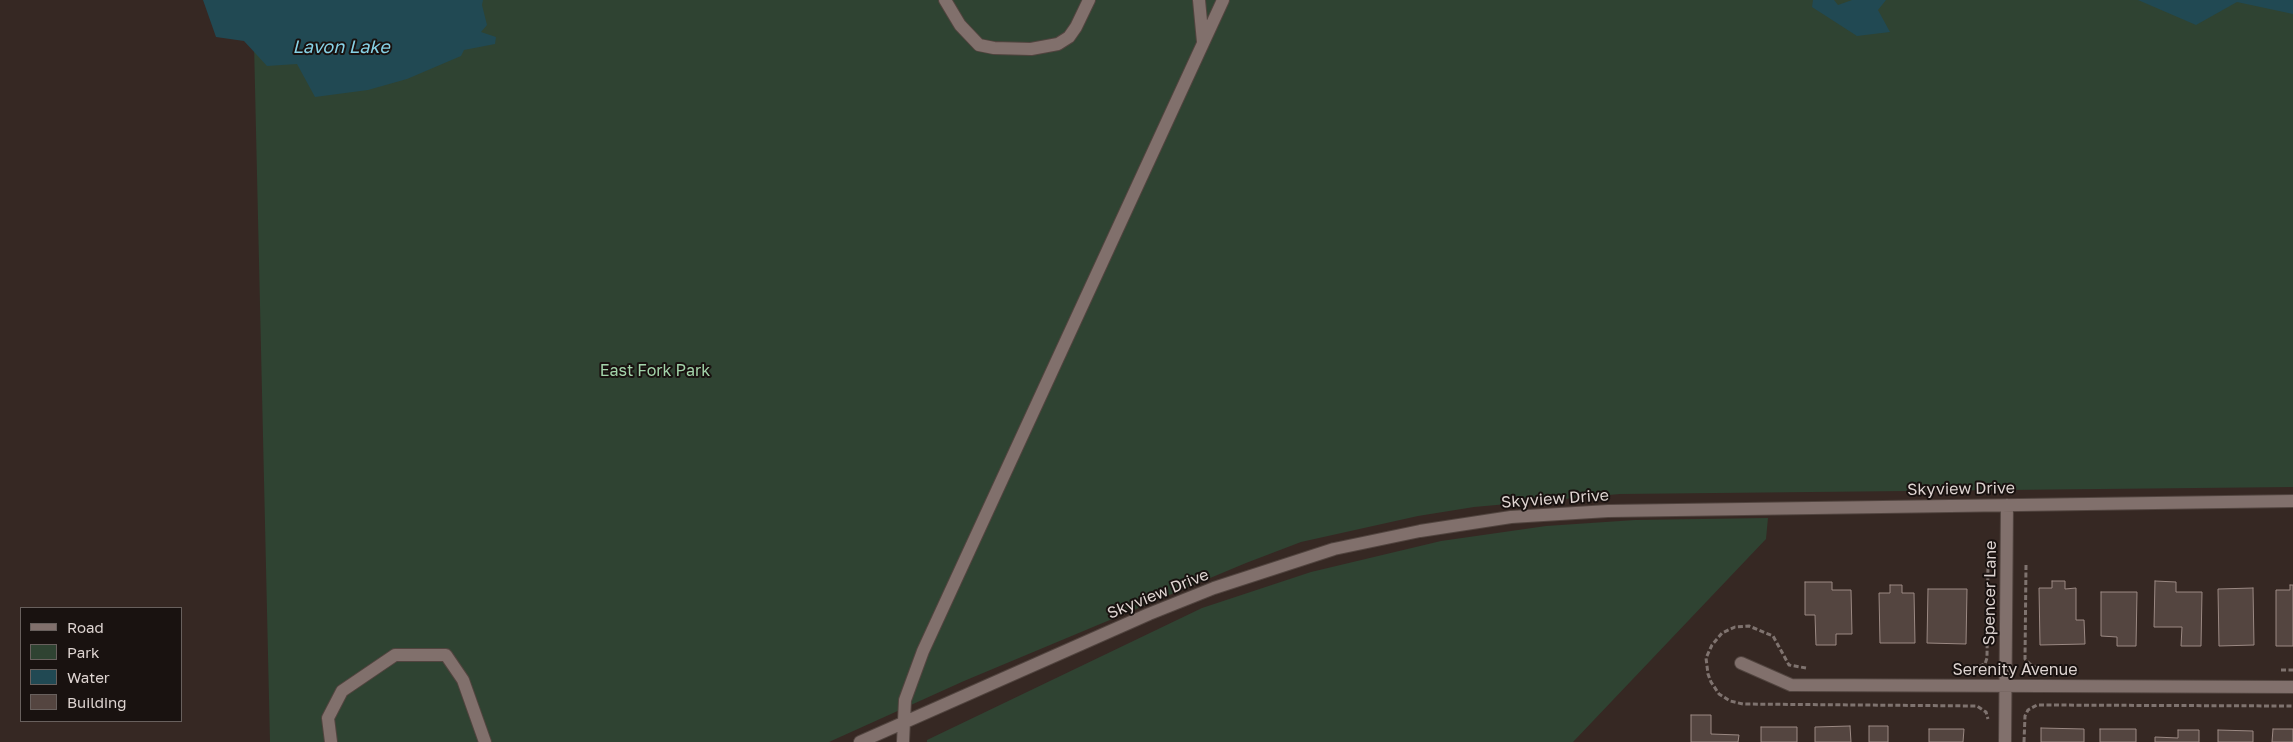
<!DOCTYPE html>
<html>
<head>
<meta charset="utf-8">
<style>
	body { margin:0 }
	#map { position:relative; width:2293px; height:742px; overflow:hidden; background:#362823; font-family:"Golos Text",sans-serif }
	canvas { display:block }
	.legend { position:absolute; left:20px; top:607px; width:162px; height:115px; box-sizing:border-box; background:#191210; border:1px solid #68605d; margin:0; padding:6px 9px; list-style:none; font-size:15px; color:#ded4d1 }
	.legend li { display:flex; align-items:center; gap:10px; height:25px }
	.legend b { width:25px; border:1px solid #68605d }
</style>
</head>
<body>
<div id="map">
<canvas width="2293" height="742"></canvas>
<ul class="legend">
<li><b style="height:6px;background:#81706c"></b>Road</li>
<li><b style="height:14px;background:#2f4332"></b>Park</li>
<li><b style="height:14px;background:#214953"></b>Water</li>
<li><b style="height:14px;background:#544540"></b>Building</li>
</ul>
</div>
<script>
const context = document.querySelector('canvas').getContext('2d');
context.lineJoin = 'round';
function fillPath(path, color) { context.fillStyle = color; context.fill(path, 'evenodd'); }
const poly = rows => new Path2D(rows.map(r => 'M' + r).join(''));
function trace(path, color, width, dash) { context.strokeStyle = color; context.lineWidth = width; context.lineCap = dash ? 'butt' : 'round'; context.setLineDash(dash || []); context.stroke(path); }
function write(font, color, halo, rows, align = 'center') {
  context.font = font + ' "Golos Text",sans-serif'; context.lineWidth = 4; context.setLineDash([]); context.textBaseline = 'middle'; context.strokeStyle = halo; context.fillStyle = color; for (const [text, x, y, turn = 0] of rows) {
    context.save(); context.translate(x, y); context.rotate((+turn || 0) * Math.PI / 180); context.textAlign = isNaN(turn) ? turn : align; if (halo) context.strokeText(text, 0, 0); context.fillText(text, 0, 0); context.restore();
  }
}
fillPath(poly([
	[253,0,2293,0,2293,487,1620,494,1474,507,1418,516,1301,542,1246,563,964,681,829,742,270,742],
	[1768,518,1766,539,1573,742,927,742,927,740,1202,608,1311,572,1441,541,1546,526,1635,520]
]), '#2f4332');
fillPath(poly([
	[203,0,483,0,482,5,487,25,481,32,496,37,495,44,464,50,461,56,407,79,368,90,315,97,297,64,267,66,244,41,216,37],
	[1813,0,1834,0,1838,5,1852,0,1886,0,1878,10,1890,32,1857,36,1812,7],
	[2138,0,2293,0,2293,14,2237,2,2196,25]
]), '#214953');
const building = poly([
	[2052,581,2065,581,2065,589,2076,588,2076,620,2084,620,2085,644,2040,645,2039,588,2052,588,2052,581],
	[2155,581,2176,582,2176,592,2202,592,2201,646,2181,646,2182,627,2154,627,2155,581],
	[1805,582,1832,582,1832,590,1851,590,1852,634,1836,634,1836,645,1816,645,1815,615,1805,615,1805,582],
	[1890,585,1902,585,1902,593,1914,593,1915,643,1880,643,1879,593,1890,593,1890,585],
	[2290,585,2293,585,2293,646,2276,646,2276,590,2290,590,2290,585],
	[2253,588,2254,645,2219,646,2218,589,2253,588],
	[1928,589,1967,589,1966,644,1927,643,1928,589],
	[2101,592,2137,592,2136,646,2117,646,2117,637,2101,636,2101,592],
	[1691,715,1711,715,1711,734,1739,735,1738,742,1691,742,1691,715],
	[1850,726,1851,742,1815,742,1815,727,1850,726],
	[1869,726,1888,726,1888,742,1869,742,1869,726],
	[1761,727,1797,727,1797,742,1761,742,1761,727],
	[2041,728,2084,729,2084,742,2041,742,2041,728],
	[1929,729,1964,729,1963,742,1929,742,1929,729],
	[2100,729,2136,729,2136,742,2100,742,2100,729],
	[2273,729,2293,729,2293,742,2272,742,2273,729],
	[2178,730,2199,730,2199,742,2155,742,2155,737,2178,738,2178,730],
	[2218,730,2253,731,2253,742,2218,742,2218,730]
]);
fillPath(building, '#544540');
trace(building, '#9b8983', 1);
const minor = poly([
	[945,0,960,25,979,45,994,48,1031,49,1058,44,1069,37,1076,27,1089,0],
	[1199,0,1203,42],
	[1741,663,1791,685,2293,687],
	[331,742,328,718,342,691,395,655,446,655,463,680,485,742],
	[860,742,1149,614,1214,588,1334,549,1420,531,1511,517,1608,511,2293,501],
	[903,742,905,700,923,651,1223,0],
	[2005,742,2007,505]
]);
trace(minor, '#51443f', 14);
trace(poly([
	[2026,565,2025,659,2032,666,2042,669],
	[1806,668,1789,665,1773,636,1749,626,1735,627,1722,633,1712,645,1706,658,1708,674,1711,682,1719,694,1730,701,1743,704,1977,706,1986,712,1988,719],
	[1972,669,1985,664,1987,658,1988,564],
	[2281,670,2293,670],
	[2024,742,2025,716,2028,710,2037,705,2293,706]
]), '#7f736f', 3, [5, 2.5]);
trace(minor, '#81706c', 12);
write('16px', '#a3d4aa', '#191210', [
	["East Fork Park",655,371]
]);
write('16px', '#ded4d1', '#191210', [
	["Skyview Drive",1961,489,-1],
	["Skyview Drive",1555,499,-4],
	["Spencer Lane",1990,593,-89],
	["Skyview Drive",1158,594,-22],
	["Serenity Avenue",2015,670]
]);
write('italic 18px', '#87d1e5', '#191210', [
	["Lavon Lake",341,47]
]);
</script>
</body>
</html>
